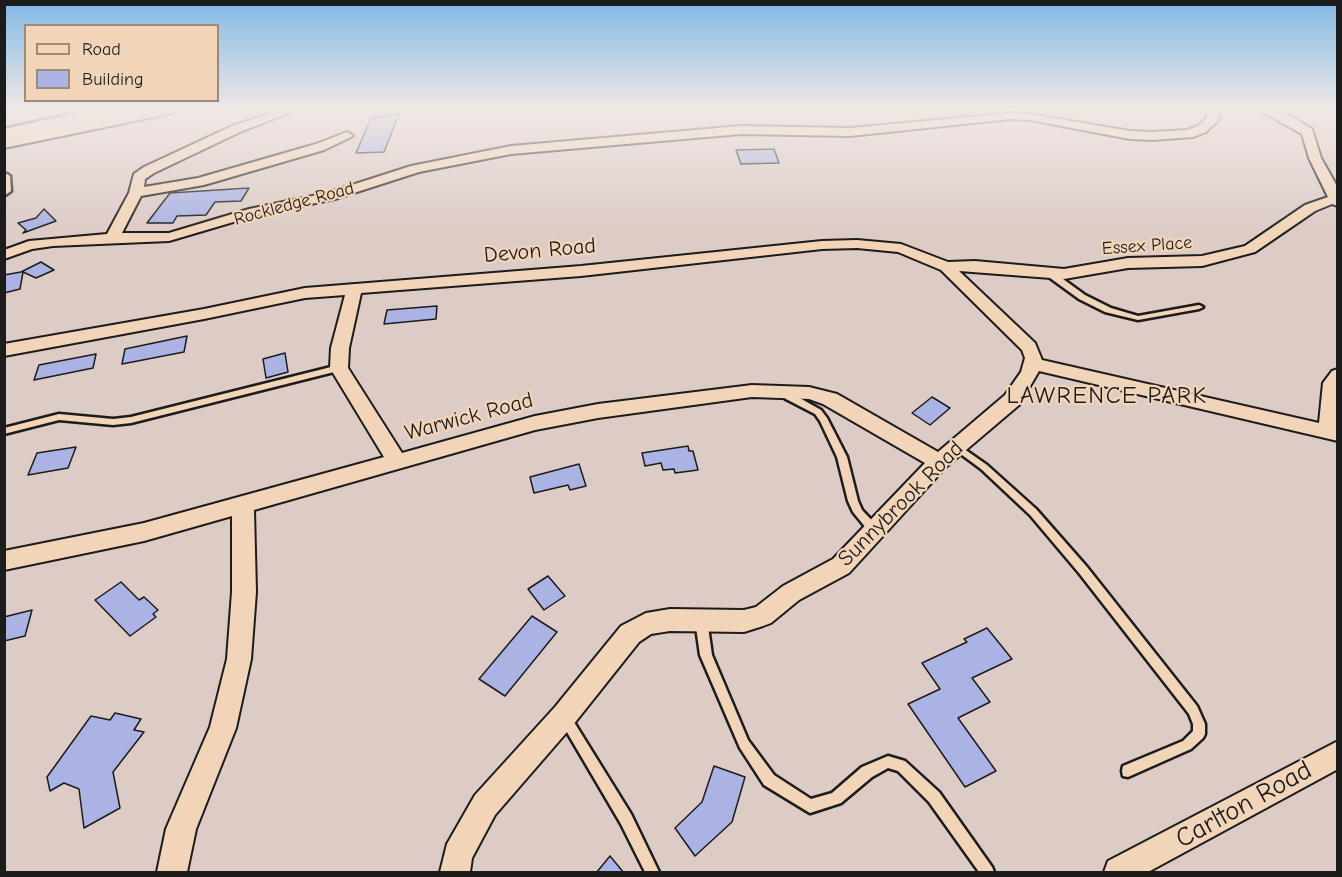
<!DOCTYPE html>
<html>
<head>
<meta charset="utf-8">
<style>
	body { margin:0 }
	#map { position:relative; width:1342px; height:877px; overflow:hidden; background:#ddcbc6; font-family:"Comic Neue",sans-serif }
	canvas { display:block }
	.frame { position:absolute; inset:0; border:6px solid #1c1c1c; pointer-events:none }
	.legend { position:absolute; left:24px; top:24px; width:195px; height:78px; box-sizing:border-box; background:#f2d5b9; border:2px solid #9c8b7a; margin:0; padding:8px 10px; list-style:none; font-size:18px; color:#1c1c1c }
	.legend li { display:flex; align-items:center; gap:12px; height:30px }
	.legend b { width:30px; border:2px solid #9c8b7a }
</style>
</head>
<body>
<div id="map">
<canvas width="1342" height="877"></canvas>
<div class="frame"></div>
<ul class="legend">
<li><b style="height:8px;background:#f2d5b9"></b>Road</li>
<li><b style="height:16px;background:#abb3e4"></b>Building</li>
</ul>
</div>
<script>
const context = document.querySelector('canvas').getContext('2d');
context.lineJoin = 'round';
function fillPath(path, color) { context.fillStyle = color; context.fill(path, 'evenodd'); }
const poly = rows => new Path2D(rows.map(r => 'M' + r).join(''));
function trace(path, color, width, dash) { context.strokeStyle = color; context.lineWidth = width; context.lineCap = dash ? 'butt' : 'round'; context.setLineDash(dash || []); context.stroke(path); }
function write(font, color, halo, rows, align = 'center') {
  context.font = font + ' "Comic Neue",sans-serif'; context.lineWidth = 4.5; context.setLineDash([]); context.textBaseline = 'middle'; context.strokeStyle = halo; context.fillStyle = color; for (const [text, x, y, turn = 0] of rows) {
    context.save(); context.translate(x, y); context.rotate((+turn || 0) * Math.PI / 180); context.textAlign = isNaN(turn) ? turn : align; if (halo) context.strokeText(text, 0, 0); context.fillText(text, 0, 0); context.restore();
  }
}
const building = poly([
	[399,114,384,152,356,153,371,118,399,114],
	[774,149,779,163,741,164,736,150,774,149],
	[249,188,241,201,215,202,206,215,177,216,173,223,147,223,170,193,249,188],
	[44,209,56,221,23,233,26,230,18,223,36,218,44,209],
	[41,262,54,270,36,278,23,272,20,289,4,293,4,275,21,272,41,262],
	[437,306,436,319,384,324,387,310,437,306],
	[187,336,184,352,122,364,125,349,187,336],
	[285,353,288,372,266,378,263,359,285,353],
	[96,354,93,368,34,380,39,365,96,354],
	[932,397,950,408,930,425,912,413,932,397],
	[688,446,689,451,693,451,698,470,675,473,674,469,663,470,661,463,645,466,642,453,688,446],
	[76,447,68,468,28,475,37,453,76,447],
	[579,464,586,486,570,490,568,485,534,493,530,477,579,464],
	[548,576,565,596,544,610,528,589,548,576],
	[121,582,139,600,144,597,158,610,153,614,156,617,130,636,95,600,121,582],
	[32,610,25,636,4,641,4,617,32,610],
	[532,616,557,632,505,696,479,679,532,616],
	[987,628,1012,659,972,678,990,702,958,718,996,771,965,787,908,704,940,689,922,663,967,642,964,639,987,628],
	[115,713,141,719,134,730,144,732,113,772,120,808,84,828,79,789,64,783,50,791,47,777,91,716,110,720,115,713],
	[714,766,745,777,732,822,695,856,675,828,702,802,714,766],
	[610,856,624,873,596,873,610,856]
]);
fillPath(building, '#abb3e4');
trace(building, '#1c1c1c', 1.5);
const lane = poly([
	[7,174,10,176,11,191,4,196,4,175,7,174],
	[1046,271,1052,271,1085,295,1111,308,1138,316,1199,305,1203,307,1199,309,1138,320,1105,312,1079,299,1046,275,1046,271],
	[339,365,342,366,343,368,342,370,131,423,113,425,59,420,4,434,4,428,59,414,113,419,131,417,339,365],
	[782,388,821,410,827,418,847,457,858,501,862,510,879,528,880,531,879,534,875,535,871,534,853,512,848,501,837,457,820,421,815,414,786,399,779,393,778,391,779,389,782,388],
	[957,444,987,465,1036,509,1087,567,1197,706,1205,724,1205,734,1203,738,1191,749,1128,777,1123,776,1122,771,1123,766,1183,741,1193,731,1193,724,1189,714,1079,573,1030,515,981,469,954,449,952,447,957,444],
	[701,615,705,616,707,620,712,655,748,740,774,775,811,799,832,793,862,767,888,756,905,761,939,792,992,867,994,872,979,872,929,802,898,771,888,768,872,777,841,803,810,813,764,785,740,748,700,655,695,620,697,616,701,615],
	[565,712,569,714,631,814,659,872,645,872,621,824,561,722,559,718,561,714,565,712]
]);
const street = poly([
	[283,109,299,109,240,132,154,173,145,179,144,187,198,178,316,144,347,132,353,136,324,150,204,185,141,196,122,233,169,233,249,209,327,193,411,166,511,146,741,126,850,128,1011,113,1030,114,1130,131,1152,132,1187,130,1198,126,1207,118,1206,109,1218,109,1219,119,1206,132,1193,137,1152,140,1130,139,1030,120,1011,119,850,136,741,134,511,154,419,172,335,199,257,215,169,241,53,246,32,249,4,259,4,250,29,241,107,234,129,193,134,174,144,167,232,126,283,109],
	[1257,109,1273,109,1290,116,1312,129,1321,158,1338,188,1338,206,1332,204,1315,211,1255,252,1202,266,1128,268,1064,279,959,271,1035,343,1042,360,1319,423,1323,383,1332,371,1338,369,1338,441,1039,371,1019,405,946,467,849,573,799,600,771,623,763,626,744,632,670,631,651,634,639,642,573,725,495,815,472,858,470,872,440,872,447,844,475,795,555,707,621,626,646,613,670,609,744,610,756,607,783,586,833,559,925,463,823,404,809,399,752,397,598,418,535,430,254,510,256,592,251,659,236,728,196,829,187,872,157,872,166,829,210,727,227,659,232,592,232,516,144,541,4,570,4,551,144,523,384,457,330,368,331,348,345,295,305,298,204,319,4,356,4,344,204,309,305,288,581,266,822,241,857,240,901,244,948,262,975,261,1064,269,1128,258,1202,256,1245,246,1305,205,1328,197,1309,158,1302,134,1257,109],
	[857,248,898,252,941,270,1022,350,1025,358,1021,372,1005,395,938,452,837,394,809,387,752,385,598,404,535,416,402,453,348,368,349,348,361,293,581,276,822,249,857,248],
	[1338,741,1338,769,1148,872,1104,872,1108,861,1338,741]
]);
const primary = poly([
	[143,109,177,109,174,113,168,114,4,148,4,136,143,109]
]);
const highway = poly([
	[95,109,130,109,127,113,4,141,4,129,95,109]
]);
trace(lane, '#1c1c1c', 5);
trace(street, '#1c1c1c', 4);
trace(primary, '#1c1c1c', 4);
trace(highway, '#1c1c1c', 5);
fillPath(lane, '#f2d5b9');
fillPath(street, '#f2d5b9');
fillPath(primary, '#f2d5b9');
fillPath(highway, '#f2d5b9');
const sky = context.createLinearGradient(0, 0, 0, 232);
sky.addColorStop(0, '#81b9e7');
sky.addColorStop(0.47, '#f0e8e5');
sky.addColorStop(1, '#f0e8e500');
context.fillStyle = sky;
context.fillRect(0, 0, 1342, 232);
write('18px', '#1c1c1c', '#f2d5b9', [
	["Rockledge Road",294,204,-15],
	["Essex Place",1147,246,-4]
]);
write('22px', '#1c1c1c', '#f2d5b9', [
	["Devon Road",540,251,-5],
	["Warwick Road",469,417,-15],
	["Sunnybrook Road",901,504,-45]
]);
context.letterSpacing = '1.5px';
write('24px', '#1c1c1c', '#f2d5b9', [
	["LAWRENCE PARK",1107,396]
]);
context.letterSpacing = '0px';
write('27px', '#1c1c1c', '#f2d5b9', [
	["Carlton Road",1244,805,-29]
]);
</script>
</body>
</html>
